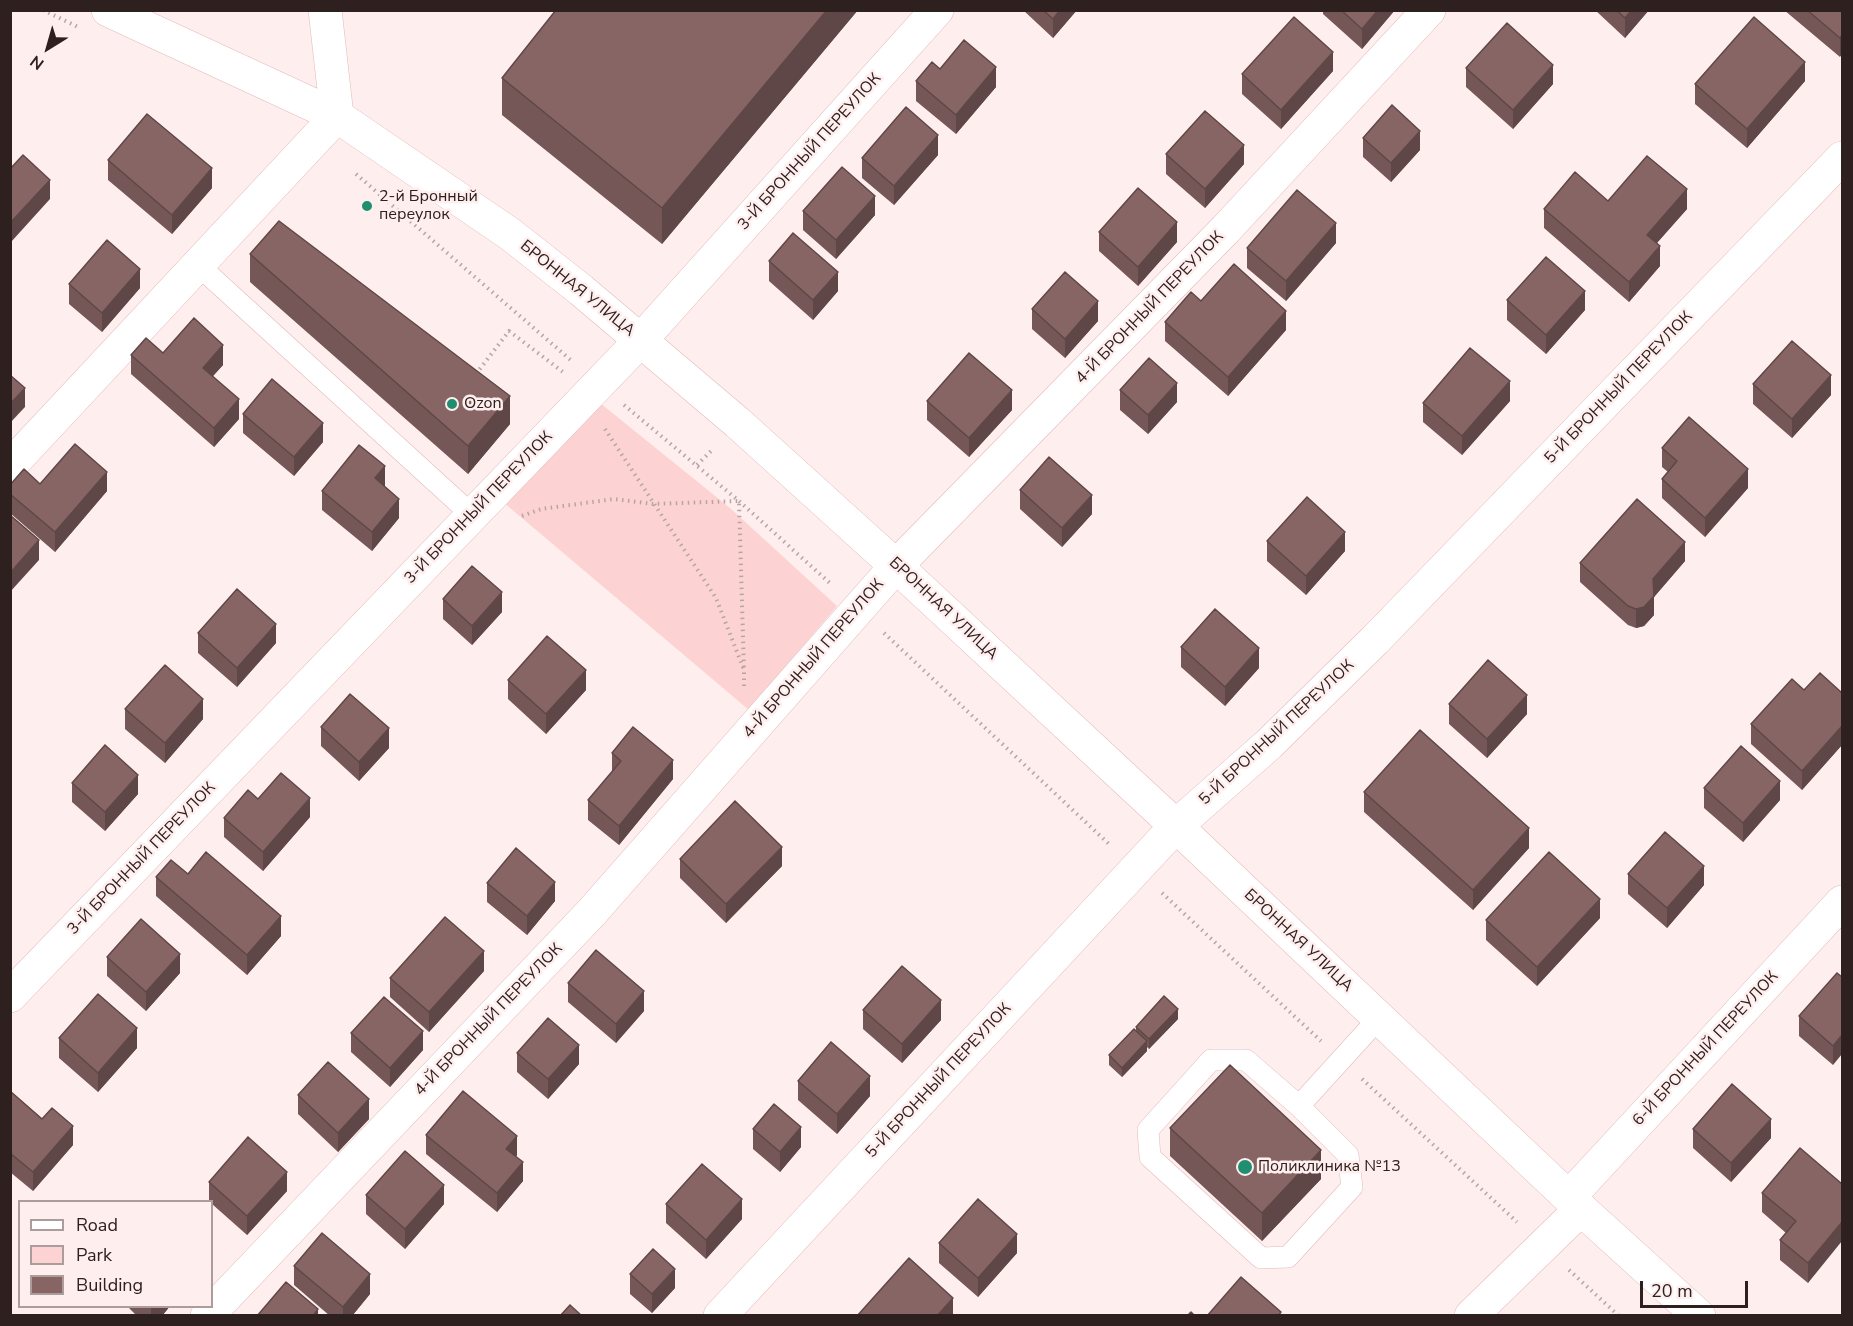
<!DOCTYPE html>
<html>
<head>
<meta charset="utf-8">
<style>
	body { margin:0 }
	#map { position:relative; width:1853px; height:1326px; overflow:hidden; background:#fee; font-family:"Nunito Sans",sans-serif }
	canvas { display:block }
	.frame { position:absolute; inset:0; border:12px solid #2f2020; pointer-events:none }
	.legend { position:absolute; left:18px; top:1200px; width:195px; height:108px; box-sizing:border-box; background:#fee; border:2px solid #ac9c9c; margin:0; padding:8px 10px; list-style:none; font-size:18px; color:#2f2020 }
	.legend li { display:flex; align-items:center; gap:12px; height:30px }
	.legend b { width:30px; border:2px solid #ac9c9c }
	.north { position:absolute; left:18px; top:18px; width:60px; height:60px; -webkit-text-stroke:4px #fee; paint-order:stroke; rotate:217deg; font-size:16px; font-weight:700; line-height:24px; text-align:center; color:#2f2020 }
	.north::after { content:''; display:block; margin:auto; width:21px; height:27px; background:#2f2020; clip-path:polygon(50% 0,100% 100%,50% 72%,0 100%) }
	.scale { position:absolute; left:1640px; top:1281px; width:108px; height:27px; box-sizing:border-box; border:3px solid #2f2020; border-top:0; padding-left:8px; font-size:18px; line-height:21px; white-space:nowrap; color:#2f2020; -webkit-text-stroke:4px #fee; paint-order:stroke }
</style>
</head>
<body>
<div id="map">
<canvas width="1853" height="1326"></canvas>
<div class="frame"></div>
<ul class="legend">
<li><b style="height:8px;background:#fff"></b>Road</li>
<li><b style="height:16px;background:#fdd2d2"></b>Park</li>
<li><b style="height:16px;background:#886565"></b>Building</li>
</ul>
<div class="north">N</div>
<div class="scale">20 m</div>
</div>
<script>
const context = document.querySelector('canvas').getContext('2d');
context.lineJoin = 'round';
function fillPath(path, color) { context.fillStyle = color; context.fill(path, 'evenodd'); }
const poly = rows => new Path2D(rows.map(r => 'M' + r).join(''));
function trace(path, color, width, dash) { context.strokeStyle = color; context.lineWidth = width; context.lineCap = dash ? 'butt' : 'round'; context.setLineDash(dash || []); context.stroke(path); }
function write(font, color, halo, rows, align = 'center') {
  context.font = font + ' "Nunito Sans",sans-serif'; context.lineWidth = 5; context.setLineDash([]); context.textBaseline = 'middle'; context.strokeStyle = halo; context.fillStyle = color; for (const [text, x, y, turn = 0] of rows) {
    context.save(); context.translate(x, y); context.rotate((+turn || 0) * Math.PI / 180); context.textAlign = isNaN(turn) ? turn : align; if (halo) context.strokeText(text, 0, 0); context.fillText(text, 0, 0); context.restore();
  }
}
fillPath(poly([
	[600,403,730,508,837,606,749,710,503,502]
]), '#fdd2d2');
const lane = poly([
	[198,265,472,515],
	[1299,1106,1246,1060,1211,1060,1148,1130,1150,1157,1261,1258,1288,1257,1352,1187,1348,1155,1299,1106,1379,1018]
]);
const street = poly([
	[10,466,337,116],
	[10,996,640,341,937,10],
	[1569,1197,1842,902],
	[207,1316,592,912,896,566,1226,229,1429,10],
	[720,1316,1176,826,1269,744,1375,640,1842,158],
	[1471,1316,1581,1209]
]);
const secondary = poly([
	[108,10,337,116,510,234,581,290,738,423,896,566,1176,826,1581,1209,1699,1316],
	[325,10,337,116]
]);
trace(lane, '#e2baba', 22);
trace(street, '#e2baba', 34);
trace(secondary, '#e2baba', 34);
trace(poly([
	[43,10,78,27],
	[356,174,573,362],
	[476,374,509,331,563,372],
	[624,405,739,501,832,585],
	[605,429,716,598,744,670,744,686],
	[697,465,713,449],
	[522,516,541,509,614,499,653,504,739,501,744,670],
	[884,633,1110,845],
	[1162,893,1321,1041],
	[1362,1079,1517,1222],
	[1569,1270,1619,1316]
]), '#b6a5a5', 4, [1.5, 4.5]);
trace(lane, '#fff', 21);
trace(street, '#fff', 33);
trace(secondary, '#fff', 33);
fillPath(poly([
	[858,10,662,244,502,115,502,78],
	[1023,10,1077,10,1053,38],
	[1323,10,1395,10,1362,49,1323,14],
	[1595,10,1649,10,1625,38],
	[1784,10,1842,10,1840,57],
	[1466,68,1553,84,1513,129,1466,87],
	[940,69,996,87,956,134,916,101,916,81],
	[1333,71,1281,129,1242,94,1242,74],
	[1805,81,1747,148,1695,104,1695,84],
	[1363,138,1420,150,1391,182,1363,157],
	[1166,154,1244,164,1205,208,1166,174],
	[938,155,894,205,862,178,862,158],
	[108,160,212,188,172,234,108,180],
	[1608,201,1687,209,1657,243,1660,266,1629,302,1544,228,1544,209],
	[803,211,875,215,836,259,803,230],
	[1099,232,1177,242,1138,286,1099,251],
	[1336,243,1286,301,1247,268,1247,248],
	[250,254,510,424,468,474,250,282],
	[769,261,838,291,813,320,769,281],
	[69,284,140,288,102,332,69,304],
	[1507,300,1585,310,1546,354,1507,320],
	[1201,301,1286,330,1228,396,1165,341,1165,322],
	[1032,309,1098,321,1065,358,1032,329],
	[163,353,223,365,213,376,239,419,214,447,131,374,131,355],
	[1753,384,1831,395,1792,438,1753,404],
	[1120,390,1177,402,1148,434,1120,410],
	[927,401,1012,410,969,457,927,420],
	[1510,401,1462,455,1423,422,1423,403],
	[243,414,323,442,294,476,243,433],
	[1662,448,1748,488,1705,537,1662,498,1662,479,1668,472,1662,467],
	[40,484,107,491,55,552,10,513,10,485],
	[384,486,399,518,372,551,322,510,322,491,385,486],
	[1020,490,1092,514,1062,547,1020,509],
	[1267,541,1345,551,1306,595,1267,561],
	[1685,561,1654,597,1654,615,1644,626,1636,628,1628,625,1580,582,1580,563],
	[443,599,502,612,472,645,443,619],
	[198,633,276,643,237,687,198,653],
	[1181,647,1259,668,1225,706,1181,667],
	[508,680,586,690,546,734,508,699],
	[1804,690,1842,693,1842,745,1802,790,1751,744,1751,724],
	[1449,704,1527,714,1487,758,1449,724],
	[125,709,203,719,165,763,125,729],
	[321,727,389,748,359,781,321,746],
	[612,753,673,779,619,845,588,820,588,800,612,772],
	[72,783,138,794,105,831,72,802],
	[1704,788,1780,800,1743,842,1704,808],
	[1364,792,1529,848,1473,910,1364,812],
	[258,799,310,817,263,871,224,837,224,818],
	[680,859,782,866,726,923,680,878],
	[1628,874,1704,885,1667,928,1628,894],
	[156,877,281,936,247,975,156,896],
	[487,883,555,901,527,935,487,902],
	[1600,918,1537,986,1486,940,1486,920],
	[107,957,180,973,146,1011,107,976],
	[484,971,429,1032,390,997,390,978],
	[1837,973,1833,1065,1799,1036,1799,1016],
	[568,983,644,1011,616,1043,568,1002],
	[863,1010,941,1020,902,1063,863,1029],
	[1178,1019,1149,1049,1147,1047,1147,1051,1122,1077,1109,1065,1109,1055,1136,1031,1136,1027],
	[351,1033,423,1050,390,1087,351,1052],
	[59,1038,137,1048,98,1092,59,1058],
	[517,1053,579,1064,548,1099,517,1072],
	[798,1081,870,1096,837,1134,798,1100],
	[10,1091,73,1145,33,1191,10,1172],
	[298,1095,369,1119,338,1152,298,1114],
	[1170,1128,1321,1179,1262,1241,1170,1156],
	[753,1129,801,1147,780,1172,753,1149],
	[1693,1129,1771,1138,1731,1182,1693,1148],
	[426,1135,517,1155,516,1157,523,1181,497,1212,426,1154],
	[209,1182,287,1191,247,1235,212,1204,212,1202,209,1201],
	[1842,1184,1808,1283,1780,1260,1780,1240,1786,1233,1762,1212,1762,1193],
	[366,1195,444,1204,405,1249,366,1214],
	[666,1204,742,1219,706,1259,666,1223],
	[939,1243,1017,1253,978,1297,939,1263],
	[294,1266,370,1294,352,1316,330,1316,294,1285],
	[630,1274,675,1288,652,1313,630,1294],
	[127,1306,170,1306,162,1316,137,1316]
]), '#755757');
fillPath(poly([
	[827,10,858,10,662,244,662,208],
	[1060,10,1077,10,1053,38,1053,19],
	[1378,10,1395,10,1362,49,1362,29],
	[1632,10,1649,10,1625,38,1625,18],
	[1842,35,1842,54,1840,57,1840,38],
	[1333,52,1333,71,1281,129,1281,110],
	[1805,62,1805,81,1747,148,1747,129],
	[1553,65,1553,84,1513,129,1513,110],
	[996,67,996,87,956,134,956,115],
	[1420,131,1420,150,1391,182,1391,163],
	[938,135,938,155,894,205,894,186],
	[1244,145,1244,164,1205,208,1205,189],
	[212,168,212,188,172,234,172,215],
	[50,180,50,199,11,242,11,222],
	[1687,189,1687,209,1647,254,1647,235],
	[875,196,875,215,836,259,836,240],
	[1177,222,1177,242,1138,286,1138,267],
	[1336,223,1336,243,1286,301,1286,281],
	[1660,246,1660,266,1629,302,1629,282],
	[140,269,140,288,102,332,102,313],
	[838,272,838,291,813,320,813,300],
	[1585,291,1585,310,1546,354,1546,335],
	[1098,301,1098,321,1065,358,1065,339],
	[1286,311,1286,330,1228,396,1228,377],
	[223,345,223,365,203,387,203,368],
	[1831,375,1831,395,1792,438,1792,419],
	[1510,381,1510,401,1462,455,1462,436],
	[1177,383,1177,402,1148,434,1148,415],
	[25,388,25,407,10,423,10,404],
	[1012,390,1012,410,969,457,969,438],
	[510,396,510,424,468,474,468,446],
	[239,399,239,419,214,447,214,428],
	[323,423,323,442,294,476,294,457],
	[385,466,385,486,375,497,375,478],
	[1748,469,1748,488,1705,537,1705,518],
	[107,472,107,491,55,552,55,532],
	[1092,495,1092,514,1062,547,1062,528],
	[399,499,399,518,372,551,372,532],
	[1345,532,1345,551,1306,595,1306,576],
	[39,540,39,560,10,592,10,573],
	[1685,542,1685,561,1654,597,1654,615,1644,626,1636,628,1636,609,1653,579],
	[502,592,502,612,472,645,472,626],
	[276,624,276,643,237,687,237,668],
	[1259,648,1259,668,1225,706,1225,687],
	[586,670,586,690,546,734,546,714],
	[1527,695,1527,714,1487,758,1487,739],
	[203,699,203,719,165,763,165,743],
	[1842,726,1842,745,1802,790,1802,771],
	[389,728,389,748,359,781,359,762],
	[673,760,673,779,619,845,619,826],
	[138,775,138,794,105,831,105,812],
	[1780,781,1780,800,1743,842,1743,823],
	[310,798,310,817,263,871,263,852],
	[1529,828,1529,848,1473,910,1473,890],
	[782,847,782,866,726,923,726,904],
	[1704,866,1704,885,1667,928,1667,908],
	[555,882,555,901,527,935,527,916],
	[1600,899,1600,918,1537,986,1537,967],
	[281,916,281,936,247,975,247,955],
	[484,951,484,971,429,1032,429,1012],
	[180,954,180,973,146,1011,146,992],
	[644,991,644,1011,616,1043,616,1024],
	[941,1000,941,1020,902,1063,902,1044],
	[1178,1009,1178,1019,1149,1049,1149,1039],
	[137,1028,137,1048,98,1092,98,1073],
	[423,1031,423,1050,390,1087,390,1068],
	[1842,1035,1842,1054,1833,1065,1833,1046],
	[1147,1041,1147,1051,1122,1077,1122,1068],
	[579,1045,579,1064,548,1099,548,1079],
	[870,1076,870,1096,837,1134,837,1114],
	[369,1099,369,1119,338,1152,338,1133],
	[1771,1119,1771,1138,1731,1182,1731,1163],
	[73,1126,73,1145,33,1191,33,1172],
	[801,1127,801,1147,780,1172,780,1152],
	[517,1136,517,1155,506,1168,506,1149],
	[1321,1150,1321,1179,1262,1241,1262,1213],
	[523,1162,523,1181,497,1212,497,1193],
	[287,1172,287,1191,247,1235,247,1216],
	[444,1185,444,1204,405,1249,405,1229],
	[742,1199,742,1219,706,1259,706,1240],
	[1842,1222,1842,1241,1808,1283,1808,1263],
	[1017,1234,1017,1253,978,1297,978,1278],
	[675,1269,675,1288,652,1313,652,1294],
	[370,1274,370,1294,352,1316,343,1316,343,1307],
	[953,1298,953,1316,937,1316],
	[153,1306,170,1306,162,1316,151,1316,151,1309],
	[318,1309,318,1316,313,1316]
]), '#5f4747');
const building = poly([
	[556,10,827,10,662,208,502,78,556,10],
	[1043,10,1060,10,1053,19,1043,10],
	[1341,10,1378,10,1362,29,1341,10],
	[1616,10,1632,10,1625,18,1616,10],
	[1807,10,1842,10,1842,35,1840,38,1807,10],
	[1294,17,1333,52,1281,110,1242,74,1294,17],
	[1754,17,1805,62,1747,129,1695,84,1754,17],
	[1507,23,1553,65,1513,110,1466,68,1507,23],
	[964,40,996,67,956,115,916,81,932,62,940,69,964,40],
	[1392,105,1420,131,1391,163,1363,138,1392,105],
	[906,107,938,135,894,186,862,158,906,107],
	[1205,111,1244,145,1205,189,1166,154,1205,111],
	[147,114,212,168,172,215,108,160,147,114],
	[23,155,50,180,11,222,10,169,23,155],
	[1647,156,1687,189,1647,235,1660,246,1629,282,1544,209,1575,172,1608,201,1647,156],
	[842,167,875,196,836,240,803,211,842,167],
	[1138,188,1177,222,1138,267,1099,232,1138,188],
	[1297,190,1336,223,1286,281,1247,248,1297,190],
	[279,221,510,396,468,446,250,254,279,221],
	[793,233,838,272,813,300,769,261,793,233],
	[107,240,140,269,102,313,69,284,107,240],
	[1546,257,1585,291,1546,335,1507,300,1546,257],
	[1234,264,1286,311,1228,377,1165,322,1191,292,1201,301,1234,264],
	[1065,272,1098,301,1065,339,1032,309,1065,272],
	[194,318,223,345,203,368,239,399,214,428,131,355,146,338,163,353,194,318],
	[1792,341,1831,375,1792,419,1753,384,1792,341],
	[1470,348,1510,381,1462,436,1423,403,1470,348],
	[969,353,1012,390,969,438,927,401,969,353],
	[1149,358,1177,383,1148,415,1120,390,1149,358],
	[10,375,25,388,10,404,10,375],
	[272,379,323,423,294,457,243,414,272,379],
	[1689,417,1748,469,1705,518,1662,479,1677,461,1662,448,1689,417],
	[75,444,107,472,55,532,10,494,10,485,24,469,40,484,75,444],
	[359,445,385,466,375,478,399,499,372,532,322,491,359,445],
	[1049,457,1092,495,1062,528,1020,490,1049,457],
	[1307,497,1345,532,1306,576,1267,541,1307,497],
	[1637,499,1685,542,1653,579,1654,596,1644,607,1636,609,1628,606,1580,563,1637,499],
	[10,515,39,540,10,573,10,515],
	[472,566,502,592,472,626,443,599,472,566],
	[237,589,276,624,237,668,198,633,237,589],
	[1215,609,1259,648,1225,687,1181,647,1215,609],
	[547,636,586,670,546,714,508,680,547,636],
	[1488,660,1527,695,1487,739,1449,704,1488,660],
	[165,665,203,699,165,743,125,709,165,665],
	[1820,673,1842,693,1842,726,1802,771,1751,724,1792,679,1804,690,1820,673],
	[350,694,389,728,359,762,321,727,350,694],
	[633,727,673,760,619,826,588,800,621,761,612,753,633,727],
	[1420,730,1529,828,1473,890,1364,792,1420,730],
	[105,745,138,775,105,812,72,783,105,745],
	[1741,746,1780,781,1743,823,1704,788,1741,746],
	[281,773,310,798,263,852,224,818,248,790,258,799,281,773],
	[735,801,782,847,726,904,680,859,735,801],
	[1665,832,1704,866,1667,908,1628,874,1665,832],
	[516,848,555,882,527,916,487,883,516,848],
	[206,852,281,916,247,955,156,877,171,860,188,874,206,852],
	[1549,852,1600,899,1537,967,1486,920,1549,852],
	[445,917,484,951,429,1012,390,978,445,917],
	[141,919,180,954,146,992,107,957,141,919],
	[596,950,644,991,616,1024,568,983,596,950],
	[902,966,941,1000,902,1044,863,1010,902,966],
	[1837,973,1842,977,1842,1035,1833,1046,1799,1016,1837,973],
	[98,994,137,1028,98,1073,59,1038,98,994],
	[1164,996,1178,1009,1149,1039,1136,1027,1164,996],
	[384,997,423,1031,390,1068,351,1033,384,997],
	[548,1018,579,1045,548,1079,517,1053,548,1018],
	[1134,1029,1147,1041,1122,1068,1109,1055,1134,1029],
	[831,1042,870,1076,837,1114,798,1081,831,1042],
	[328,1062,369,1099,338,1133,298,1095,328,1062],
	[1230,1065,1321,1150,1262,1213,1170,1128,1230,1065],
	[1732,1084,1771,1119,1731,1163,1693,1129,1732,1084],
	[10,1091,42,1119,52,1108,73,1126,33,1172,10,1153,10,1091],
	[463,1091,517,1136,506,1149,523,1162,497,1193,426,1135,463,1091],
	[774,1104,801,1127,780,1152,753,1129,774,1104],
	[248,1137,287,1172,247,1216,209,1182,248,1137],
	[1800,1148,1842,1184,1842,1222,1808,1263,1780,1240,1796,1221,1762,1193,1800,1148],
	[405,1151,444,1185,405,1229,366,1195,405,1151],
	[702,1164,742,1199,706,1240,666,1204,702,1164],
	[978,1199,1017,1234,978,1278,939,1243,978,1199],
	[322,1233,370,1274,343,1307,294,1266,322,1233],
	[653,1249,675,1269,652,1294,630,1274,653,1249],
	[909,1258,953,1298,937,1316,857,1316,909,1258],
	[1241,1277,1281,1312,1278,1316,1207,1316,1241,1277],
	[286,1282,318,1309,313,1316,257,1316,286,1282],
	[570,1305,582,1316,560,1316,570,1305],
	[1191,1312,1195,1316,1187,1316,1191,1312]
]);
fillPath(building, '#886565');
trace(building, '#5f4747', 1.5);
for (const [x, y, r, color] of [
	[367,206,6,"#1f8f6f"],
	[452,404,6,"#1f8f6f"],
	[1245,1167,8,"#1f8f6f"]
]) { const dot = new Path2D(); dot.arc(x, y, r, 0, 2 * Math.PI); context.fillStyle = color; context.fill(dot); trace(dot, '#fee', 2); }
write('16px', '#2f2020', '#fee', [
	["3-Й БРОННЫЙ ПЕРЕУЛОК",810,152,-48],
	["БРОННАЯ УЛИЦА",577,289,39],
	["4-Й БРОННЫЙ ПЕРЕУЛОК",1150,308,-46],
	["5-Й БРОННЫЙ ПЕРЕУЛОК",1619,388,-46],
	["3-Й БРОННЫЙ ПЕРЕУЛОК",479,508,-46],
	["БРОННАЯ УЛИЦА",943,609,43],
	["4-Й БРОННЫЙ ПЕРЕУЛОК",814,659,-49],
	["5-Й БРОННЫЙ ПЕРЕУЛОК",1277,733,-43],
	["3-Й БРОННЫЙ ПЕРЕУЛОК",142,859,-46],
	["БРОННАЯ УЛИЦА",1298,941,43],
	["4-Й БРОННЫЙ ПЕРЕУЛОК",489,1020,-46],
	["6-Й БРОННЫЙ ПЕРЕУЛОК",1706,1049,-47],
	["5-Й БРОННЫЙ ПЕРЕУЛОК",939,1081,-47]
]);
write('16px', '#2f2020', '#fee', [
	["2-й Бронный",379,197],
	["переулок",379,215],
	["Ozon",464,404],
	["Поликлиника №13",1258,1167]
], 'left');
</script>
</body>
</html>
